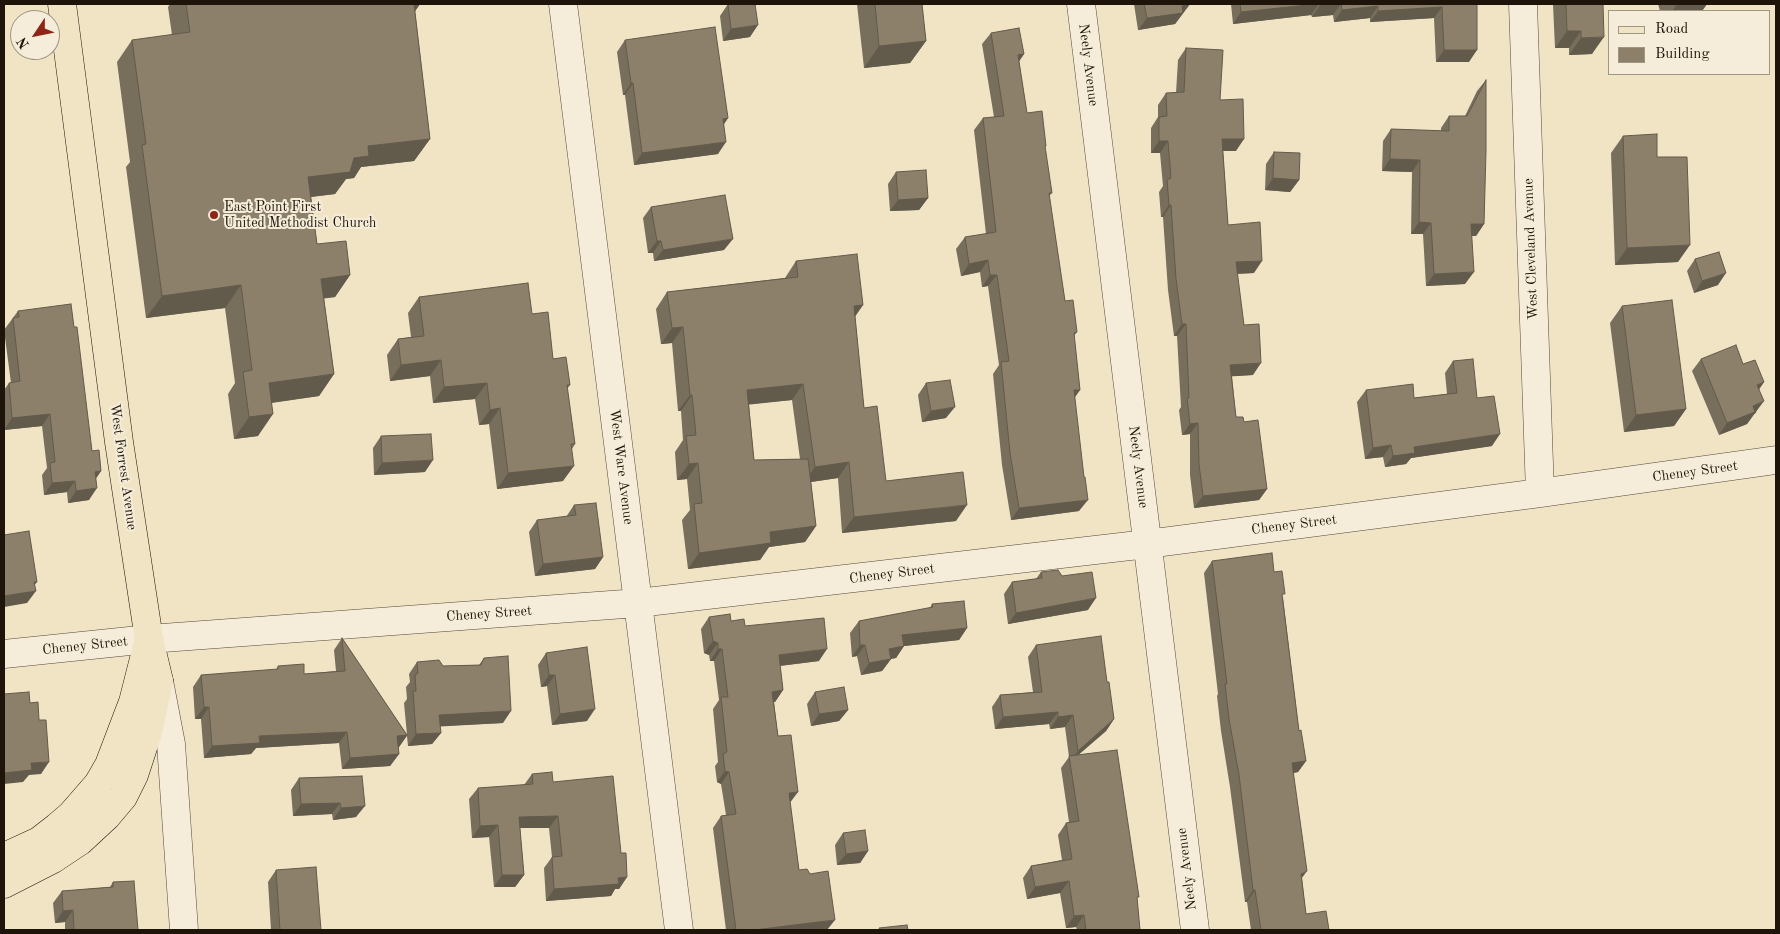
<!DOCTYPE html>
<html>
<head>
<meta charset="utf-8">
<style>
	body { margin:0 }
	#map { position:relative; width:1780px; height:934px; overflow:hidden; background:#f0e4c5; font-family:"Old Standard TT",serif }
	canvas { display:block }
	.frame { position:absolute; inset:0; border:5px solid #1f1409; pointer-events:none }
	.legend { position:absolute; left:1608px; top:10px; width:162px; height:65px; box-sizing:border-box; background:#f5edd9; border:1px solid #9f9686; margin:0; padding:6px 9px; list-style:none; font-size:15px; color:#1f1409 }
	.legend li { display:flex; align-items:center; gap:10px; height:25px }
	.legend b { width:25px; border:1px solid #9f9686 }
	.north { position:absolute; left:10px; top:10px; width:50px; height:50px; box-sizing:border-box; background:#f5edd9; border:1px solid #9f9686; border-radius:50%; rotate:236deg; font-size:14px; font-weight:700; line-height:20px; text-align:center; color:#1f1409 }
	.north::after { content:''; display:block; margin:auto; width:18px; height:22px; background:#8f2418; clip-path:polygon(50% 0,100% 100%,50% 72%,0 100%) }
</style>
</head>
<body>
<div id="map">
<canvas width="1780" height="934"></canvas>
<div class="frame"></div>
<ul class="legend">
<li><b style="height:6px;background:#f0e4c5"></b>Road</li>
<li><b style="height:14px;background:#8c806b"></b>Building</li>
</ul>
<div class="north">N</div>
</div>
<script>
const context = document.querySelector('canvas').getContext('2d');
context.lineJoin = 'round';
const poly = rows => new Path2D(rows.map(r => 'M' + r).join(''));
function trace(path, color, width, dash) { context.strokeStyle = color; context.lineWidth = width; context.lineCap = dash ? 'butt' : 'round'; context.setLineDash(dash || []); context.stroke(path); }
function fillPath(path, color) { context.fillStyle = color; context.fill(path, 'evenodd'); }
function write(font, color, halo, rows, align = 'center') {
  context.font = font + ' "Old Standard TT",serif'; context.lineWidth = 4; context.setLineDash([]); context.textBaseline = 'middle'; context.strokeStyle = halo; context.fillStyle = color; for (const [text, x, y, turn = 0] of rows) {
    context.save(); context.translate(x, y); context.rotate((+turn || 0) * Math.PI / 180); context.textAlign = isNaN(turn) ? turn : align; if (halo) context.strokeText(text, 0, 0); context.fillText(text, 0, 0); context.restore();
  }
}
const minor = poly([
	[563,4,679,930],
	[1081,4,1195,930],
	[1523,4,1540,493],
	[4,654,149,639,638,603,1147,544,1540,493,1776,460],
	[159,681,171,744,184,930]
]);
const major = poly([
	[4,857,39,841,57,827,71,815,98,784,109,765,133,702,148,643],
	[4,884,53,859,80,841,107,816,123,797,134,775,148,732,159,681,149,639,119,442,62,4]
]);
trace(minor, '#534838', 29);
trace(major, '#1f1409', 29);
trace(minor, '#f5edd9', 28);
trace(major, '#f0e4c5', 28);
fillPath(poly([
	[170,4,420,4,415,11,430,139,414,161,361,167,354,178,346,179,335,194,311,197,317,244,350,275,335,297,324,298,334,374,319,396,272,403,258,436,234,439,228,394,235,383,225,308,146,318,126,167,130,162,117,62,132,40,172,35,168,7],
	[728,4,750,37,723,41,720,16],
	[857,4,922,4,926,41,910,63,864,68],
	[1134,4,1190,4,1175,24,1138,30],
	[1231,4,1477,4,1469,62,1436,62,1434,18,1370,22,1370,18,1334,22,1333,15,1312,17,1311,15,1233,24],
	[1553,4,1603,4,1592,54,1569,55,1569,48,1555,48],
	[1658,4,1707,4,1702,11,1660,11],
	[991,33,1024,54,1019,61,1027,113,1045,148,1052,193,1049,196,1065,301,1077,332,1074,336,1080,390,1075,397,1079,511,1011,520,1002,465,993,374,999,365,988,286,982,287,980,272,961,276,956,249,965,237,986,234,974,130,983,118,994,117,982,44],
	[625,40,728,118,724,124,718,154,634,165,625,95,623,95,617,52],
	[1186,48,1220,100,1236,151,1223,151,1228,225,1254,273,1237,274,1244,325,1253,375,1232,376,1236,417,1244,422,1267,489,1259,500,1194,508,1190,475,1190,434,1182,435,1179,410,1181,407,1177,336,1174,336,1168,290,1163,217,1161,217,1159,192,1163,186,1160,153,1151,153,1151,128,1158,117,1158,105,1166,93,1176,93,1178,60],
	[1486,80,1484,224,1476,236,1472,236,1465,284,1426,286,1423,234,1411,234,1412,172,1382,171,1383,141,1391,129,1441,131,1441,128,1449,116,1465,116,1477,91],
	[1623,136,1657,157,1678,262,1615,265,1611,153],
	[1274,152,1299,180,1290,192,1265,190,1266,164],
	[896,172,928,198,919,210,890,211,888,184],
	[651,207,724,250,654,261,653,253,648,253,643,218],
	[1695,259,1718,285,1694,293,1687,271],
	[796,261,863,305,855,316,864,408,886,481,956,521,842,533,838,478,811,482,816,526,805,542,769,547,760,560,688,569,682,520,690,510,687,479,677,480,675,452,683,440,681,411,678,411,672,343,661,344,656,309,667,292,785,278],
	[792,400,800,459,754,460,749,404],
	[419,297,532,314,553,359,570,385,567,389,575,444,572,449,563,481,497,489,489,424,479,425,475,399,433,403,430,376,390,381,387,355,398,339,411,337,408,313],
	[1622,306,1686,409,1674,426,1624,432,1610,323],
	[18,311,92,451,101,471,96,478,89,500,68,503,67,492,44,495,42,475,47,468,42,426,4,430,4,390,9,383,11,383,4,330],
	[1701,359,1743,364,1764,382,1759,389,1756,413,1754,414,1747,424,1719,435,1692,371],
	[1453,361,1477,398,1492,446,1411,458,1406,464,1385,467,1383,457,1365,459,1357,402,1366,390,1414,398,1447,394,1445,373],
	[926,383,946,418,922,422,918,395],
	[381,436,425,472,374,475,373,448],
	[574,505,603,557,595,569,535,576,529,532,537,520,566,517],
	[1212,561,1274,572,1283,598,1299,731,1306,761,1298,772,1293,773,1302,878,1306,914,1329,930,1251,930,1247,902,1245,902,1230,787,1221,731,1217,696,1218,694,1204,573],
	[1041,572,1062,576,1088,610,1008,624,1004,594,1012,582,1036,579],
	[932,604,967,628,959,640,904,646,896,658,891,659,882,671,861,675,857,656,852,657,850,633,859,621,930,608],
	[709,617,731,621,745,626,819,661,780,666,783,690,775,702,774,702,778,736,790,803,799,870,827,930,726,930,713,828,721,816,726,815,721,784,717,782,715,766,718,762,713,709,719,700,714,661,710,661,709,655,704,653,701,629],
	[342,638,407,735,404,703,407,699,406,687,410,682,409,674,417,662,443,666,479,665,484,658,503,723,440,726,441,733,432,744,408,746,407,736,399,747,398,747,399,754,390,766,342,769,339,743,256,748,251,754,204,758,201,719,195,719,193,687,201,675,276,670,278,666,304,674,336,671,334,650],
	[1036,645,1107,682,1114,719,1106,731,1078,755,1137,900,1140,930,1077,930,1076,927,1066,928,1060,893,1027,899,1023,878,1031,866,1062,860,1058,835,1066,823,1069,822,1061,768,1069,757,1065,727,1050,729,1049,724,995,729,992,707,1000,695,1033,692,1028,657],
	[546,653,587,721,552,725,547,686,541,687,538,665],
	[815,692,848,710,839,721,811,726,807,704],
	[532,774,553,782,621,853,627,877,619,889,615,889,611,896,546,901,544,868,552,857,549,828,520,828,524,875,515,887,494,887,489,837,472,838,469,799,478,788,524,785],
	[362,776,356,817,333,820,332,814,293,816,291,790,299,778],
	[843,833,868,851,860,863,837,865,835,845],
	[276,870,321,930,271,930,268,882],
	[113,882,138,930,65,930,65,922,55,923,53,903,62,891,110,887]
]), '#786e5c');
fillPath(poly([
	[412,4,420,4,407,23],
	[1190,4,1175,24,1138,30,1147,18,1182,6],
	[1319,4,1311,15,1233,24,1241,12],
	[1332,4,1341,4,1333,15,1312,17,1320,5],
	[1684,4,1707,4,1702,11,1672,11,1676,6],
	[1378,6,1370,18,1334,22,1342,10],
	[1442,7,1434,18,1370,22,1378,11],
	[758,25,750,37,723,41,731,29],
	[1567,31,1581,31,1569,48,1555,48],
	[1604,37,1592,54,1569,55,1581,38],
	[926,41,910,63,864,68,879,46],
	[1444,50,1477,50,1469,62,1436,62],
	[1024,54,1016,66,1018,55],
	[631,83,633,83,625,95,623,95],
	[728,118,720,130,723,119],
	[430,139,414,161,361,167,354,178,346,179,335,194,293,199,308,177,354,158,368,146],
	[1222,139,1244,139,1236,151,1213,151],
	[1159,141,1168,141,1160,153,1151,153],
	[726,142,718,154,634,165,642,153],
	[1390,159,1420,160,1412,172,1382,171],
	[1273,178,1299,180,1290,192,1265,190],
	[928,198,919,210,890,211,898,200],
	[1169,205,1171,205,1163,217,1161,217],
	[1419,222,1431,223,1423,234,1411,234],
	[1471,224,1484,224,1476,236,1463,236],
	[733,239,724,250,654,261,663,250],
	[657,241,661,241,653,253,648,253],
	[1690,245,1678,262,1615,265,1627,248],
	[988,260,980,272,961,276,969,264],
	[1262,261,1254,273,1227,274,1236,262],
	[1474,272,1465,284,1426,286,1434,274],
	[1726,273,1718,285,1694,293,1702,281],
	[350,275,335,297,306,301,321,279],
	[990,275,997,275,988,286,982,287],
	[241,285,225,308,146,318,162,296],
	[863,305,852,321,854,306],
	[1182,324,1186,324,1177,336,1174,336],
	[683,327,672,343,661,344,672,328],
	[441,360,430,376,390,381,401,365],
	[1261,363,1253,375,1222,377,1230,365],
	[334,374,319,396,254,405,269,383],
	[1764,382,1756,394,1757,385],
	[487,383,475,399,433,403,444,387],
	[803,384,792,400,736,406,747,390],
	[1074,390,1080,390,1072,401],
	[690,395,692,395,681,411,678,411],
	[1764,401,1747,424,1719,435,1727,423,1753,406],
	[955,407,946,418,922,422,931,411],
	[500,408,489,424,479,425,490,410],
	[1686,409,1674,426,1624,432,1636,415],
	[50,414,42,426,4,430,12,418],
	[273,414,258,436,234,439,249,417],
	[1198,423,1190,434,1182,435,1190,424],
	[1500,434,1492,446,1411,458,1406,464,1385,467,1393,456,1414,447],
	[1391,445,1383,457,1365,459,1373,448],
	[433,460,425,472,374,475,382,463],
	[849,462,838,478,804,483,815,467],
	[698,463,687,479,677,480,689,464],
	[574,466,563,481,497,489,508,473],
	[101,471,93,483,95,472],
	[75,481,67,492,44,495,52,483],
	[97,488,89,500,68,503,76,491],
	[1267,489,1259,500,1194,508,1203,496],
	[1088,500,1079,511,1011,520,1019,508],
	[967,505,956,521,842,533,854,517],
	[816,526,805,542,769,547,760,560,688,569,699,553,770,532],
	[603,557,595,569,535,576,543,564],
	[34,582,37,582,29,592,36,591,27,603,4,607,4,596],
	[1096,598,1088,610,1008,624,1016,613],
	[967,628,959,640,904,646,896,658,881,660,889,649,902,635],
	[713,641,718,643,709,655,704,653],
	[860,645,865,645,857,656,852,657],
	[718,649,722,649,714,661,710,661],
	[827,649,819,661,770,667,779,655],
	[891,659,882,671,861,675,869,663],
	[549,675,555,675,547,686,541,687],
	[783,690,775,702,764,704,772,692],
	[204,707,209,707,201,719,195,719],
	[595,709,587,721,552,725,560,714],
	[848,710,839,721,811,726,819,714],
	[511,711,503,723,431,727,439,715],
	[1058,712,1049,724,995,729,1003,717],
	[1073,715,1065,727,1050,729,1058,717],
	[1114,719,1106,731,1069,763,1078,751],
	[347,732,339,743,256,748,251,754,204,758,212,746,259,736],
	[441,733,432,744,408,746,416,734],
	[407,735,399,747,389,748,397,736],
	[399,754,390,766,342,769,350,758],
	[1306,761,1298,772,1284,775,1292,763],
	[49,762,41,774,29,775,23,782,4,784,4,773,31,763],
	[725,771,729,772,721,784,717,782],
	[798,792,789,804,789,793],
	[340,803,332,814,293,816,301,804],
	[365,806,356,817,333,820,341,808],
	[558,816,549,828,511,828,519,817],
	[498,825,489,837,472,838,480,826],
	[868,851,860,863,837,865,846,854],
	[1307,871,1299,882,1301,874],
	[502,875,524,875,515,887,494,887],
	[627,877,619,889,615,889,611,896,546,901,554,889,618,878],
	[1069,881,1060,893,1027,899,1035,887],
	[1253,890,1255,890,1247,902,1245,902],
	[73,910,65,922,55,923,63,911],
	[1084,915,1076,927,1066,928,1074,916],
	[835,920,827,930,754,930]
]), '#625a4b');
const building = poly([
	[186,4,414,4,430,139,368,146,369,156,354,158,350,172,308,177,317,244,346,241,350,275,321,279,334,374,269,383,273,414,249,417,243,372,252,370,241,285,162,296,142,145,146,144,132,40,190,32,186,4],
	[728,4,755,4,758,25,731,29,728,4],
	[875,4,922,4,926,41,879,46,875,4],
	[1144,4,1190,4,1182,6,1183,13,1147,18,1144,4],
	[1240,4,1317,4,1241,12,1240,4],
	[1341,4,1477,4,1477,50,1444,50,1442,7,1378,11,1378,6,1342,10,1341,4],
	[1566,4,1603,4,1604,37,1581,38,1581,31,1567,31,1566,4],
	[1675,4,1684,4,1676,6,1675,4],
	[715,27,728,118,723,119,726,142,642,153,633,83,631,83,625,40,715,27],
	[1019,28,1024,54,1018,55,1027,113,1042,111,1046,146,1045,146,1052,193,1049,193,1065,301,1073,300,1077,332,1074,333,1080,390,1074,390,1084,477,1085,477,1088,500,1019,508,1010,453,1001,362,1009,361,997,275,990,275,988,260,969,264,965,237,996,232,983,118,1004,116,991,33,1019,28],
	[1186,48,1223,50,1220,100,1243,99,1244,139,1222,139,1228,225,1260,222,1262,261,1236,262,1244,325,1259,324,1261,363,1230,365,1236,417,1243,417,1244,422,1258,420,1267,489,1203,496,1199,464,1198,423,1190,424,1187,398,1189,398,1186,324,1182,324,1176,279,1171,205,1169,205,1167,180,1171,178,1168,141,1159,141,1159,117,1167,116,1166,93,1184,92,1186,48],
	[1486,80,1486,151,1484,224,1471,224,1474,272,1434,274,1431,223,1419,222,1420,160,1390,159,1391,129,1449,131,1449,116,1467,116,1486,80],
	[1657,134,1657,157,1687,157,1690,245,1627,248,1623,136,1657,134],
	[1274,152,1300,153,1299,180,1273,178,1274,152],
	[926,170,928,198,898,200,896,172,926,170],
	[725,195,733,239,663,250,661,241,657,241,651,207,725,195],
	[1719,252,1726,273,1702,281,1695,259,1719,252],
	[857,254,863,305,854,306,864,408,877,406,886,481,963,472,967,505,854,517,849,462,815,467,803,384,747,390,754,460,808,459,816,526,770,532,771,543,699,553,694,504,702,503,698,463,689,464,686,436,696,435,692,395,690,395,683,327,672,328,667,292,798,277,796,261,857,254],
	[528,283,532,314,548,312,553,359,566,357,570,385,567,385,575,444,571,444,574,466,508,473,500,408,490,410,487,383,444,387,441,360,401,365,398,339,424,336,419,297,528,283],
	[1672,300,1686,409,1636,415,1622,306,1672,300],
	[71,304,74,327,77,327,92,451,99,450,101,471,95,472,97,488,76,491,75,481,52,483,50,463,55,462,50,414,12,418,9,383,20,381,13,318,19,317,18,311,71,304],
	[1736,345,1743,364,1755,360,1764,382,1757,385,1764,401,1753,406,1755,412,1727,423,1701,359,1736,345],
	[1473,359,1477,398,1494,396,1500,434,1414,447,1415,453,1393,456,1391,445,1373,448,1366,390,1413,384,1414,398,1457,393,1453,361,1473,359],
	[950,380,955,407,931,411,926,383,950,380],
	[431,434,433,460,382,463,381,436,431,434],
	[596,503,603,557,543,564,537,520,576,515,574,505,596,503],
	[29,531,37,582,34,582,36,591,4,596,4,535,29,531],
	[1272,553,1274,572,1282,571,1285,594,1282,594,1299,731,1301,730,1306,761,1292,763,1307,871,1301,874,1306,914,1326,911,1329,930,1261,930,1255,890,1253,890,1239,775,1229,719,1225,684,1227,684,1212,561,1272,553],
	[1058,570,1062,576,1092,572,1096,598,1016,613,1012,582,1042,578,1041,572,1058,570],
	[964,601,967,628,902,635,904,646,889,649,891,659,869,663,865,645,860,645,859,621,933,607,932,604,964,601],
	[730,614,731,621,744,619,745,626,824,618,827,649,779,655,783,690,772,692,778,736,791,735,798,792,789,793,799,870,807,869,810,874,828,871,835,920,754,930,736,930,721,816,736,814,729,772,725,771,723,754,727,752,721,697,728,697,722,649,718,649,718,643,713,641,709,617,730,614],
	[1101,636,1107,682,1109,682,1114,719,1078,751,1073,715,1058,717,1058,712,1003,717,1000,695,1042,692,1036,645,1101,636],
	[342,638,407,735,397,736,399,754,350,758,347,732,259,736,260,743,212,746,209,707,204,707,201,675,278,669,278,666,304,664,304,674,345,671,342,638],
	[587,647,595,709,560,714,555,675,549,675,546,653,587,647],
	[508,656,511,711,439,715,441,733,416,734,413,691,416,691,415,675,418,673,417,662,439,660,443,666,481,665,484,658,508,656],
	[844,687,848,710,819,714,815,692,844,687],
	[29,692,30,703,38,702,39,720,46,720,49,762,31,763,32,770,4,773,4,694,29,692],
	[1117,750,1139,897,1137,897,1140,930,1086,930,1084,915,1074,916,1069,881,1035,887,1031,866,1072,859,1066,823,1079,821,1069,756,1117,750],
	[552,772,553,782,613,776,621,853,626,853,627,877,618,878,619,884,554,889,552,857,562,856,558,816,519,817,524,875,502,875,498,825,480,826,478,788,533,784,532,774,552,772],
	[362,776,365,806,341,808,340,803,301,804,299,778,362,776],
	[865,830,868,851,846,854,843,833,865,830],
	[316,867,321,930,280,930,276,870,316,867],
	[134,881,138,930,74,930,73,910,63,911,62,891,113,887,113,882,134,881],
	[907,925,908,930,880,930,879,928,907,925]
]);
fillPath(building, '#8c806b');
trace(building, '#625a4b', 1);
for (const [x, y, r, color] of [
	[214,215,5,"#8f2418"]
]) { const dot = new Path2D(); dot.arc(x, y, r, 0, 2 * Math.PI); context.fillStyle = color; context.fill(dot); trace(dot, '#f5edd9', 2); }
write('14px', '#1f1409', '#f5edd9', [
	["Neely Avenue",1088,65,83],
	["West Cleveland Avenue",1531,249,-92],
	["West Forrest Avenue",123,467,82],
	["West Ware Avenue",621,467,83],
	["Neely Avenue",1138,467,83],
	["Cheney Street",1695,472,-8],
	["Cheney Street",1294,525,-7],
	["Cheney Street",892,574,-7],
	["Cheney Street",489,614,-4],
	["Cheney Street",85,646,-6],
	["Neely Avenue",1187,869,-97]
]);
write('14px', '#1f1409', '#f5edd9', [
	["East Point First",224,207],
	["United Methodist Church",224,223]
], 'left');
</script>
</body>
</html>
